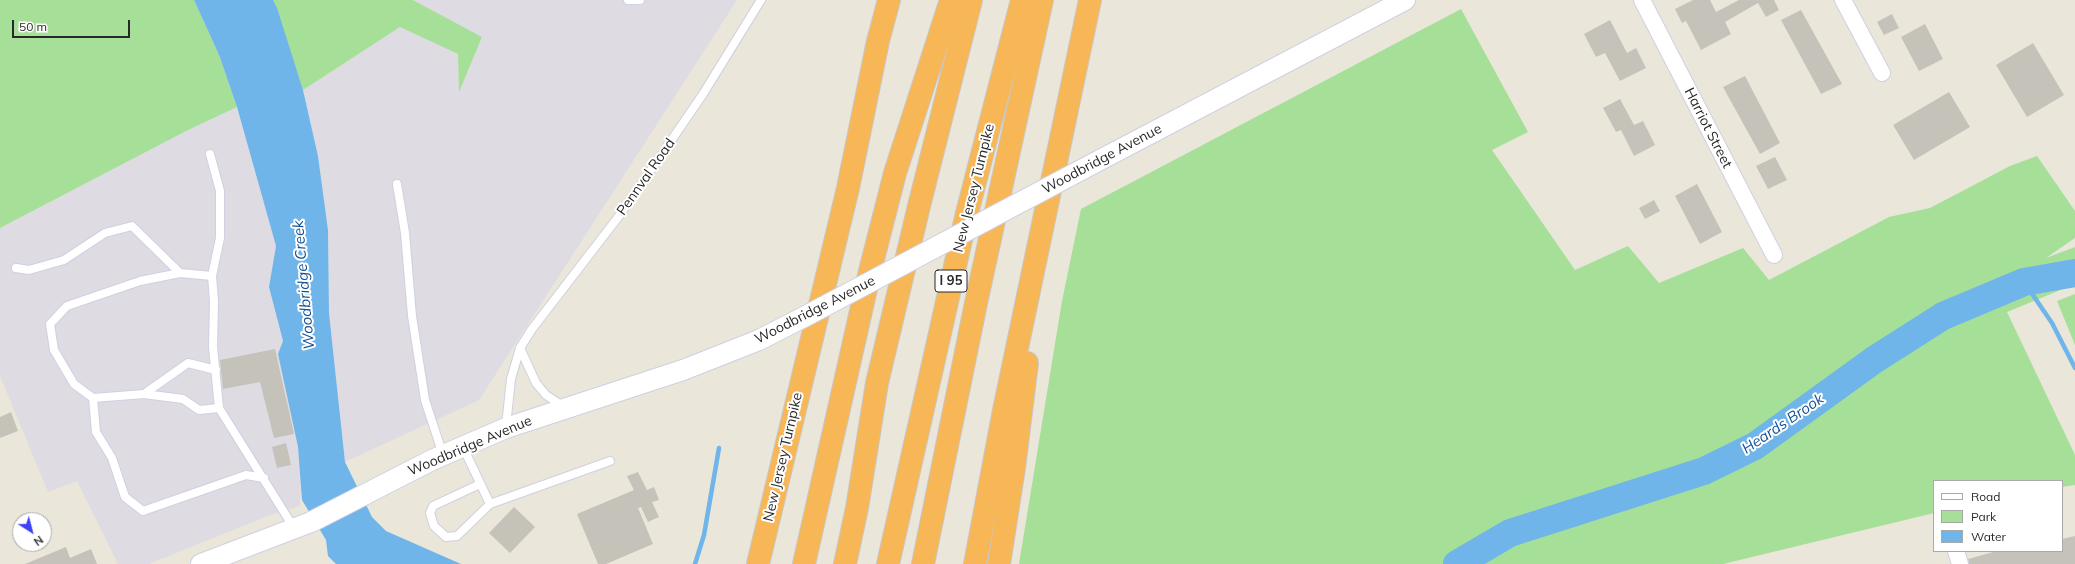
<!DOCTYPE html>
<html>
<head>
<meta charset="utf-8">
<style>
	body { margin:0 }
	#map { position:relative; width:2075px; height:564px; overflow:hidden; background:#eae6da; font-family:Mulish,sans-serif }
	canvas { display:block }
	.legend { position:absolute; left:1933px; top:480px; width:130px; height:72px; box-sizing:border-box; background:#fff; border:1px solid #a9a9a9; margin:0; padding:5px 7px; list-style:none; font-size:12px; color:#282828 }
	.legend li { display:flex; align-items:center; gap:8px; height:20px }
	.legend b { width:20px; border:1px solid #a9a9a9 }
	.north { position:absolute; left:12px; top:512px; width:40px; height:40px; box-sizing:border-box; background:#fff; border:1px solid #a9a9a9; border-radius:50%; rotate:144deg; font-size:11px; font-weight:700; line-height:16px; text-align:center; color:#282828 }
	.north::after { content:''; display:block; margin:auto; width:14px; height:18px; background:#3e43f3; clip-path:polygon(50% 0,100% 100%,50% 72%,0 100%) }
	.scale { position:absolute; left:12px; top:20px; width:118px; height:18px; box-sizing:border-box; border:2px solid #282828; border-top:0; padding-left:5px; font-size:12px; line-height:14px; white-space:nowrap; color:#282828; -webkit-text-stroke:3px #fff; paint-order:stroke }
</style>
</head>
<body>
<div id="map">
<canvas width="2075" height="564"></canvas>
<ul class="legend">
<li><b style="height:5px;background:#fff"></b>Road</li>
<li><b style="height:11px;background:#a5df98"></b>Park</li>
<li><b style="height:11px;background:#70b5ea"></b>Water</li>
</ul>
<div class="north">N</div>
<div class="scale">50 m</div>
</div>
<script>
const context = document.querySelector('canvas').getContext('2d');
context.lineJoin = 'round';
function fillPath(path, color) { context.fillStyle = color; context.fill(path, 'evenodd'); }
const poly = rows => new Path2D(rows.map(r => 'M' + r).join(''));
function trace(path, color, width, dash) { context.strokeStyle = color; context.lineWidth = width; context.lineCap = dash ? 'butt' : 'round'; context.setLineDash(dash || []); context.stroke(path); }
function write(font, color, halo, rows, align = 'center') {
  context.font = font + ' Mulish,sans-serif'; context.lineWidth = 4; context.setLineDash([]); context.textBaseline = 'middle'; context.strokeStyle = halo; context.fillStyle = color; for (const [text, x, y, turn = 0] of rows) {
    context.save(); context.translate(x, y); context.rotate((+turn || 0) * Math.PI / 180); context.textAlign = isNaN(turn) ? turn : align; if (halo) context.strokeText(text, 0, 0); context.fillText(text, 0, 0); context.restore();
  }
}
fillPath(poly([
	[413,0,737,0,479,400,345,462,329,313,328,230,318,156,303,90,400,27,458,54,459,91,482,37],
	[237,107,276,246,269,287,283,341,278,354,298,447,301,480,300,506,270,515,149,564,118,564,77,481,48,492,0,376,0,228,188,130]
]), '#dedbe3');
fillPath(poly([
	[0,0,194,0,219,55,237,107,188,130,0,228],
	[273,0,413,0,482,37,459,92,458,54,400,27,303,90],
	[1461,9,1528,132,1492,150,1575,270,1628,246,1659,283,1743,248,1769,280,1889,217,1930,208,2010,166,2037,156,2075,211,2075,238,2046,258,2075,247,2075,284,2007,312,2075,455,2075,485,2062,487,2062,481,1934,481,1934,513,1723,564,1019,564,1062,301,1081,209],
	[2075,294,2075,345,2057,301]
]), '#a5df98');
fillPath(poly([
	[194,0,273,0,277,8,303,90,318,156,328,230,329,313,345,462,372,517,386,531,461,564,336,564,328,556,326,540,302,500,298,447,278,354,283,341,269,287,276,246,237,107,219,55]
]), '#70b5ea');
trace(poly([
	[2024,282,2052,323,2075,368],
	[695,564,704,535,719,448]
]), '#70b5ea', 4.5);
trace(poly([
	[1457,564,1510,533,1704,471,1755,446,1874,360,1943,316,2024,282,2075,273]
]), '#70b5ea', 28);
fillPath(poly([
	[1693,0,1710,0,1716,12,1739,0,1774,0,1779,10,1766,17,1758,3,1725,22,1731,34,1701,50,1686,21,1682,23,1675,9],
	[1801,10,1842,84,1821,94,1781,20],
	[1892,14,1899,28,1884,35,1877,22],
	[1610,20,1627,53,1636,48,1646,68,1620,81,1605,53,1596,57,1584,34],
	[1925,24,1943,59,1919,71,1901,37],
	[2033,43,2064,95,2027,117,1996,65],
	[1745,76,1780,143,1760,154,1723,87],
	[1949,92,1970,127,1914,160,1893,125],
	[1620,99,1634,125,1643,121,1655,145,1634,156,1621,130,1616,132,1603,108],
	[1775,157,1787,180,1768,189,1756,166],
	[1697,184,1722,232,1700,244,1675,196],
	[1654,200,1660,211,1645,219,1639,208],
	[275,349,294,434,274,438,260,382,223,389,220,360],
	[11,412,18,431,0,438,0,417],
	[286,443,291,465,277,468,272,447],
	[638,472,647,490,654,487,659,500,652,502,659,517,648,522,641,507,638,508,653,544,606,564,598,564,577,514,634,490,627,476],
	[514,507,535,527,510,553,489,533],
	[2075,536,2075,564,1969,564,1968,559,1997,551,2062,551,2062,539],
	[66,547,70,558,91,549,97,564,25,564]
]), '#c5c2ba');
const service = poly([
	[628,0,640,0],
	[210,154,220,191,220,238,212,276,214,301,213,347,219,408,294,528],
	[397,184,405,233,412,316,425,400,443,455],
	[16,268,29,270,64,260,105,233,132,226,180,273,212,276],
	[180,273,140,281,67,306,50,324,54,350,74,384,93,398,144,394,183,399,199,410,219,408],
	[520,348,532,329,619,216,660,157,703,94,761,0],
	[144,394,188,363,216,370],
	[93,398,96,432,112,458,125,497,143,511,246,475,264,478],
	[506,426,511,379,520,348,536,383,546,395,564,407],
	[463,447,490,504,610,461],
	[480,484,433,506,430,513,434,526,446,537,457,536,490,504]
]);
const minor = poly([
	[1642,0,1774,255],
	[1843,0,1882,73],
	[1956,551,1960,564]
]);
const tertiary = poly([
	[1100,160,1405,0],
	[201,564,311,522,432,460,506,428,683,370,759,340]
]);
const motorway = poly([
	[758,564,848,188,878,41,889,0],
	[804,564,870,271,895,173,951,0],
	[845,564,857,508,877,383,919,206,971,0],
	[888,564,967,213,1022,0],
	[923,564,976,303,1042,0],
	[975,564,1004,410,1090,0],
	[999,564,1014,468,1027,363]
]);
trace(service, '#cfd0e1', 10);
trace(minor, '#cfd0e1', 18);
trace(tertiary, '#cfd0e1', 22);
trace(motorway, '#c7c7c7', 24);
trace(service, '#fff', 8);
trace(minor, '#fff', 16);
trace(tertiary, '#fff', 20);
trace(motorway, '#f8b757', 22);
const tertiaryBridge = poly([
	[759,340,804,317,1100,160]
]);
trace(tertiaryBridge, '#cfd0e1', 22, []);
trace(tertiaryBridge, '#fff', 20);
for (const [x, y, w] of [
	[951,281,32]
]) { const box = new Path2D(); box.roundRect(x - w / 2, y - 11, w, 22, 3); context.fillStyle = '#fff'; context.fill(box); trace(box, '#282828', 1); }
write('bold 13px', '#282828', null, [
	["I 95",951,281]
]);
write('14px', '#282828', '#fff', [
	["Harriot Street",1708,128,63],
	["Woodbridge Avenue",1102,159,-28],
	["Pennval Road",646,177,-55],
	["New Jersey Turnpike",974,188,-76],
	["Woodbridge Avenue",815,310,-27],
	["Woodbridge Avenue",470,446,-23],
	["New Jersey Turnpike",783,457,-77]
]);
write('italic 15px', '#125193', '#fff', [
	["Woodbridge Creek",304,285,-95],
	["Heards Brook",1783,424,-34]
]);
</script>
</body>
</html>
